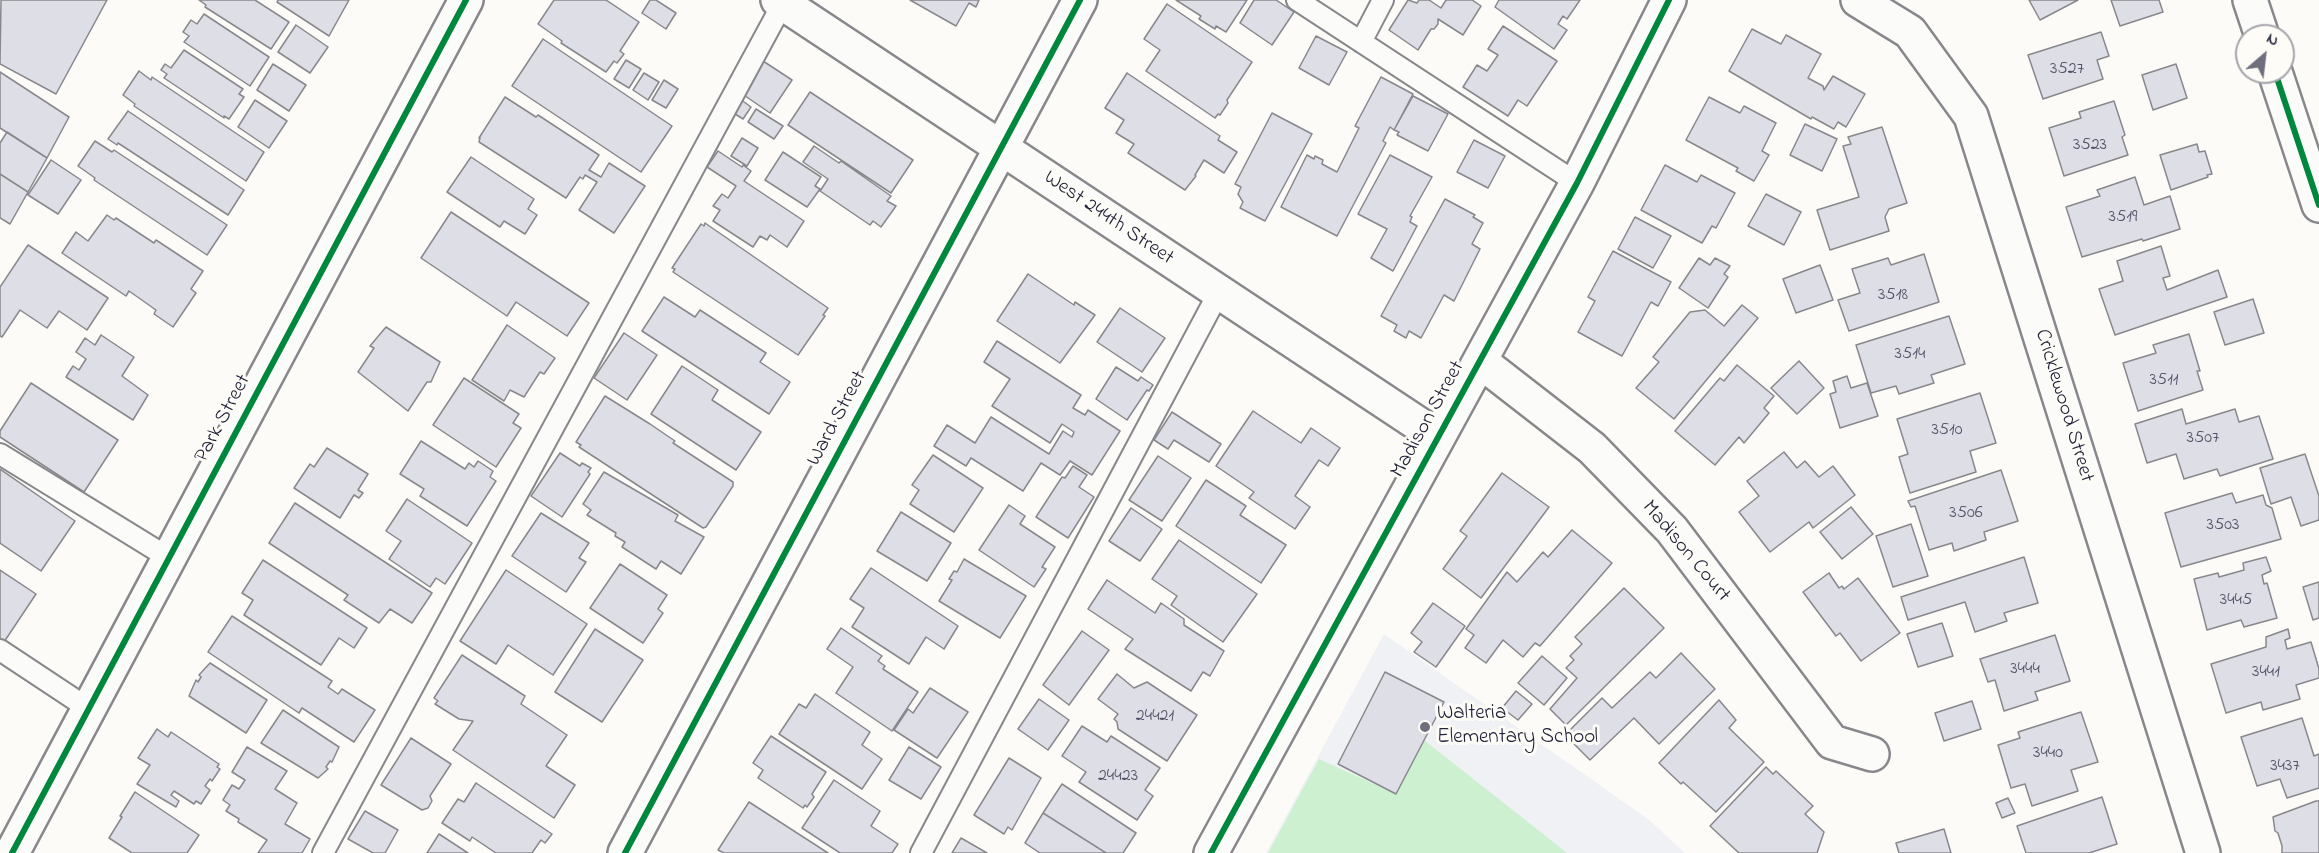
<!DOCTYPE html>
<html>
<head>
<meta charset="utf-8">
<style>
	body { margin:0 }
	#map { position:relative; width:2319px; height:853px; overflow:hidden; background:#fcfbf8; font-family:"Indie Flower",sans-serif }
	canvas { display:block }
	.north { position:absolute; left:2235px; top:24px; width:60px; height:60px; box-sizing:border-box; background:#fdfcf7; border:2px solid #a5a5ac; border-radius:50%; rotate:28deg; font-size:16px; font-weight:700; line-height:24px; text-align:center; color:#22223b }
	.north::after { content:''; display:block; margin:auto; width:21px; height:27px; background:#6e6e7d; clip-path:polygon(50% 0,100% 100%,50% 72%,0 100%) }
</style>
</head>
<body>
<div id="map">
<canvas width="2319" height="853"></canvas>
<div class="north">N</div>
</div>
<script>
const context = document.querySelector('canvas').getContext('2d');
context.lineJoin = 'round';
function fillPath(path, color) { context.fillStyle = color; context.fill(path, 'evenodd'); }
const poly = rows => new Path2D(rows.map(r => 'M' + r).join(''));
function trace(path, color, width, dash) { context.strokeStyle = color; context.lineWidth = width; context.lineCap = dash ? 'butt' : 'round'; context.setLineDash(dash || []); context.stroke(path); }
function write(font, color, halo, rows, align = 'center') {
  context.font = font + ' "Indie Flower",sans-serif'; context.lineWidth = 6; context.setLineDash([]); context.textBaseline = 'middle'; context.strokeStyle = halo; context.fillStyle = color; for (const [text, x, y, turn = 0] of rows) {
    context.save(); context.translate(x, y); context.rotate((+turn || 0) * Math.PI / 180); context.textAlign = isNaN(turn) ? turn : align; if (halo) context.strokeText(text, 0, 0); context.fillText(text, 0, 0); context.restore();
  }
}
fillPath(poly([
	[1384,634,1648,819,1685,853,1266,853]
]), '#f0f1f5');
fillPath(poly([
	[1424,740,1567,853,1268,853,1319,759,1396,794]
]), '#cdf0d1');
const building = poly([
	[1,0,107,0,56,94,0,64,1,0],
	[199,0,255,0,289,22,271,49,205,7,206,5,199,0],
	[278,0,349,0,329,36,277,2,278,0],
	[554,0,606,0,639,22,620,51,624,54,617,63,614,61,606,72,561,43,562,41,538,24,554,0],
	[650,0,656,0,676,13,666,29,642,13,650,0],
	[910,0,979,0,976,7,969,3,956,26,910,0],
	[1176,0,1247,0,1226,32,1216,26,1215,29,1199,19,1201,16,1176,0],
	[1254,0,1276,0,1294,12,1272,45,1240,23,1254,0],
	[1408,0,1417,3,1419,0,1429,0,1441,8,1446,0,1472,0,1481,6,1463,35,1438,19,1438,24,1434,29,1431,29,1418,50,1389,30,1408,0],
	[1499,0,1580,0,1567,19,1563,16,1558,24,1567,30,1554,49,1495,7,1499,0],
	[2029,0,2078,0,2040,20,2029,0],
	[2111,0,2159,0,2163,12,2120,26,2111,0],
	[1167,4,1252,62,1227,100,1228,103,1220,115,1218,114,1215,118,1146,71,1160,50,1144,39,1167,4],
	[204,14,269,57,250,86,184,42,189,36,183,32,191,20,197,24,204,14],
	[296,25,328,47,310,73,278,52,296,25],
	[1503,26,1557,61,1527,106,1518,100,1508,116,1463,87,1477,65,1487,71,1498,55,1488,49,1503,26],
	[1752,29,1781,44,1786,35,1821,54,1808,78,1823,86,1824,90,1833,76,1865,94,1846,127,1838,122,1834,129,1812,117,1811,119,1729,71,1752,29],
	[2101,32,2109,56,2097,60,2103,79,2043,99,2028,55,2101,32],
	[1316,36,1347,52,1329,85,1299,68,1316,36],
	[543,39,672,126,641,172,512,86,543,39],
	[184,50,243,89,239,94,244,97,229,119,224,116,224,118,164,78,167,74,161,70,165,64,171,68,184,50],
	[760,59,792,80,770,113,738,91,760,59],
	[626,60,641,69,629,88,614,79,626,60],
	[273,64,306,85,289,111,257,90,273,64],
	[2176,64,2187,98,2153,110,2142,75,2176,64],
	[139,71,151,80,152,77,264,152,246,181,134,106,135,104,123,95,139,71],
	[0,72,69,117,47,158,0,128,0,72],
	[644,73,659,82,648,100,633,90,644,73],
	[1127,73,1220,136,1218,140,1237,152,1224,173,1204,160,1195,175,1196,176,1185,190,1128,153,1134,144,1116,133,1124,120,1105,108,1127,73],
	[1381,77,1413,94,1394,130,1390,127,1383,141,1386,143,1337,236,1281,207,1307,155,1314,159,1315,156,1323,160,1322,164,1337,172,1359,128,1355,126,1381,77],
	[664,80,678,89,666,108,652,100,664,80],
	[810,92,913,160,891,193,788,125,810,92],
	[1413,96,1448,114,1428,151,1397,135,1399,132,1394,130,1413,96],
	[505,97,536,117,538,115,599,155,589,170,601,177,609,163,645,186,614,233,579,210,597,182,585,175,583,179,580,177,566,198,479,142,480,138,479,138,505,97],
	[1709,97,1740,113,1744,106,1776,123,1762,151,1769,155,1754,181,1736,171,1738,168,1686,140,1709,97],
	[740,99,751,107,743,119,732,112,740,99],
	[255,100,287,121,269,148,238,127,255,100],
	[2114,101,2125,135,2122,137,2128,155,2064,176,2049,128,2081,118,2079,112,2114,101],
	[756,109,783,126,774,139,748,122,756,109],
	[128,111,244,190,228,215,118,143,117,145,108,139,128,111],
	[1272,113,1312,134,1265,221,1240,208,1243,202,1238,194,1241,187,1235,184,1272,113],
	[1805,124,1837,139,1822,171,1790,155,1805,124],
	[1882,127,1907,203,1889,209,1885,217,1889,231,1830,250,1817,210,1859,197,1843,146,1851,144,1848,137,1882,127],
	[7,132,47,158,28,192,0,174,0,143,7,132],
	[742,138,758,148,747,166,731,156,742,138],
	[1474,140,1505,156,1488,188,1457,172,1474,140],
	[95,141,112,152,114,150,227,225,207,255,94,180,95,178,78,166,95,141],
	[2197,144,2199,152,2205,151,2212,174,2207,175,2208,177,2171,190,2160,155,2197,144],
	[814,146,839,163,841,161,891,196,887,201,896,206,881,227,873,221,870,225,820,191,828,179,803,162,814,146],
	[718,151,742,167,743,165,751,171,744,181,804,221,787,247,770,235,767,240,760,236,753,247,713,221,720,210,713,206,722,194,728,198,736,186,707,167,718,151],
	[783,152,821,177,815,186,820,189,807,207,765,180,783,152],
	[1390,155,1432,177,1410,216,1412,217,1410,222,1417,226,1393,271,1371,258,1387,229,1358,214,1390,155],
	[471,157,534,199,528,209,537,215,525,234,504,221,500,227,447,192,471,157],
	[51,160,81,180,58,214,28,195,51,160],
	[1665,165,1697,182,1701,175,1735,193,1716,228,1712,226,1702,243,1641,210,1665,165],
	[0,174,28,192,10,224,0,218,0,174],
	[2135,177,2144,205,2170,196,2180,229,2143,241,2142,239,2082,257,2066,207,2100,196,2097,190,2135,177],
	[1766,194,1801,212,1784,245,1748,226,1766,194],
	[1445,199,1475,215,1473,217,1483,223,1472,244,1480,249,1454,301,1444,295,1421,338,1409,331,1406,338,1394,331,1397,325,1381,316,1445,199],
	[451,212,589,303,567,336,516,302,507,316,421,258,451,212],
	[107,215,114,220,116,218,154,243,156,240,203,271,191,289,196,293,173,327,154,314,156,310,129,291,126,296,62,253,76,232,88,241,107,215],
	[1635,217,1671,236,1653,268,1618,249,1635,217],
	[705,223,828,308,823,315,825,316,798,355,673,272,675,269,672,268,701,224,704,226,705,223],
	[28,245,108,298,87,330,59,311,47,328,20,310,2,337,0,336,0,287,28,245],
	[2161,246,2170,276,2163,278,2167,290,2218,270,2227,297,2115,335,2099,289,2123,281,2117,261,2161,246],
	[1613,251,1671,282,1658,306,1651,302,1622,356,1578,332,1595,301,1588,297,1613,251],
	[1924,254,1939,302,1849,331,1838,300,1860,293,1852,269,1888,258,1891,265,1924,254],
	[1699,258,1710,265,1715,258,1730,266,1724,274,1728,277,1708,308,1679,288,1699,258],
	[1820,265,1833,300,1796,313,1783,279,1820,265],
	[1028,274,1074,305,1075,302,1095,315,1060,363,997,321,1028,274],
	[664,297,695,317,700,310,766,353,760,362,790,382,769,414,642,331,664,297],
	[2253,299,2264,333,2225,345,2214,312,2253,299],
	[1742,305,1758,318,1674,419,1636,388,1659,362,1653,357,1690,312,1705,310,1724,326,1742,305],
	[1120,308,1165,338,1142,372,1097,342,1120,308],
	[1949,316,1965,364,1931,375,1934,383,1899,394,1896,386,1871,393,1856,345,1949,316],
	[507,325,555,358,544,374,540,372,524,397,510,390,504,401,472,380,507,325],
	[386,327,440,362,431,382,427,382,408,411,358,372,374,348,370,346,386,327],
	[624,333,657,355,627,400,594,378,624,333],
	[2189,334,2200,371,2197,371,2203,390,2138,411,2123,363,2156,353,2153,345,2189,334],
	[101,335,134,357,122,376,148,395,133,420,66,377,73,366,79,370,86,359,76,352,85,338,95,345,101,335],
	[997,341,1081,395,1073,408,1085,415,1088,410,1120,431,1092,475,1070,461,1060,475,1041,463,1023,491,971,458,966,466,934,446,947,425,975,443,991,417,1049,454,1063,431,1072,437,1074,432,1062,424,1050,443,992,406,1010,379,984,362,997,341],
	[1799,361,1824,388,1797,414,1771,388,1799,361],
	[1737,365,1774,396,1764,408,1769,413,1744,443,1739,437,1715,465,1675,431,1720,378,1724,381,1737,365],
	[682,366,718,390,712,400,761,432,736,470,651,414,682,366],
	[1116,367,1138,381,1141,377,1153,385,1149,391,1147,390,1127,420,1096,399,1116,367],
	[1847,376,1851,388,1867,383,1878,416,1840,428,1830,394,1836,392,1833,381,1847,376],
	[464,378,519,414,513,423,521,428,496,467,433,425,464,378],
	[31,383,118,440,84,492,0,437,0,431,31,383],
	[1980,393,1996,443,1970,451,1976,472,1910,493,1899,457,1908,454,1897,419,1980,393],
	[605,396,650,424,675,441,673,443,733,482,733,486,706,527,703,528,579,447,581,445,576,442,605,396],
	[2182,409,2186,424,2235,409,2239,422,2259,416,2273,459,2220,476,2217,469,2184,479,2176,454,2147,463,2135,424,2182,409],
	[1253,411,1301,443,1311,428,1340,448,1328,466,1319,460,1295,496,1310,507,1295,529,1249,498,1254,492,1216,466,1253,411],
	[1172,412,1221,444,1209,462,1174,440,1168,449,1154,440,1172,412],
	[421,441,465,469,469,463,474,467,478,461,493,471,490,477,496,481,467,526,420,496,424,489,400,474,421,441],
	[327,448,368,474,358,490,363,493,359,498,354,495,340,518,294,488,310,464,314,467,327,448],
	[1784,452,1797,468,1805,461,1819,477,1833,466,1855,495,1813,528,1809,522,1770,552,1739,512,1759,496,1747,481,1784,452],
	[560,453,580,466,582,463,591,468,588,472,590,474,562,517,531,496,560,453],
	[2305,454,2319,496,2319,520,2301,526,2291,497,2271,504,2260,468,2305,454],
	[933,455,983,488,954,532,910,504,919,490,912,485,933,455],
	[1158,456,1191,478,1162,521,1129,500,1158,456],
	[1073,466,1087,475,1079,487,1094,497,1068,538,1036,517,1062,477,1065,478,1073,466],
	[0,469,75,521,41,571,0,543,0,469],
	[2001,470,2018,521,1984,532,1986,540,1954,551,1952,543,1929,550,1915,506,1911,507,1908,501,2001,470],
	[604,472,678,515,675,521,704,537,681,574,661,561,656,569,622,547,625,542,615,536,616,533,587,515,591,510,583,504,604,472],
	[1502,473,1549,507,1481,598,1443,569,1467,536,1460,531,1502,473],
	[1206,480,1246,506,1240,515,1286,545,1261,583,1176,526,1206,480],
	[2232,493,2236,503,2263,495,2266,505,2272,508,2281,539,2181,567,2165,513,2232,493],
	[407,499,472,543,445,584,436,578,430,587,389,559,401,541,386,531,407,499],
	[295,503,432,593,412,623,390,609,379,623,344,600,348,595,269,543,295,503],
	[1009,505,1025,516,1020,524,1055,547,1042,567,1046,569,1034,587,979,550,1009,505],
	[1851,507,1873,534,1842,559,1820,532,1851,507],
	[1131,508,1162,529,1140,561,1109,541,1131,508],
	[901,512,951,543,927,581,877,551,901,512],
	[541,513,589,543,579,558,586,562,566,592,512,556,541,513],
	[1911,524,1928,576,1893,587,1876,536,1911,524],
	[1572,530,1612,563,1540,646,1535,643,1523,657,1503,640,1486,663,1465,648,1474,635,1466,629,1507,572,1517,582,1543,552,1548,557,1572,530],
	[1179,540,1257,594,1223,642,1171,605,1177,596,1152,579,1179,540],
	[2024,557,2038,603,2004,613,2007,621,1975,632,1965,602,1908,620,1901,597,2024,557],
	[2266,557,2271,571,2262,575,2264,584,2267,583,2277,618,2244,627,2241,620,2207,630,2194,579,2218,573,2219,577,2244,570,2243,563,2266,557],
	[964,559,1026,596,1000,638,939,601,952,580,949,579,954,571,957,572,964,559],
	[263,560,367,628,354,648,339,638,321,665,244,615,253,600,242,593,263,560],
	[620,564,667,595,658,609,663,613,643,643,590,608,620,564],
	[871,568,958,626,944,649,926,637,909,664,852,627,864,608,850,599,871,568],
	[0,570,36,594,2,645,0,643,0,570],
	[506,570,587,624,553,675,508,645,496,664,460,641,506,570],
	[1829,573,1839,588,1842,586,1844,589,1858,578,1900,633,1861,661,1840,633,1836,636,1803,592,1829,573],
	[1107,580,1155,613,1161,603,1184,619,1184,625,1224,651,1210,676,1203,672,1191,691,1125,649,1133,639,1088,609,1107,580],
	[2319,582,2319,618,2313,620,2303,587,2319,582],
	[1624,588,1664,628,1566,725,1550,709,1577,678,1566,668,1574,660,1570,656,1582,644,1575,637,1624,588],
	[1433,603,1465,626,1436,667,1414,652,1422,642,1411,633,1433,603],
	[232,616,332,681,328,687,338,694,342,689,375,710,354,742,302,708,299,713,208,652,232,616],
	[1942,623,1953,656,1918,667,1907,634,1942,623],
	[841,628,882,656,878,661,885,666,883,669,918,692,892,731,836,693,853,667,827,649,841,628],
	[595,629,643,660,602,722,555,692,595,629],
	[2288,629,2290,638,2285,640,2287,649,2311,642,2319,669,2319,678,2296,685,2300,699,2263,710,2261,702,2226,713,2211,664,2266,647,2266,637,2288,629],
	[1082,631,1109,650,1069,705,1043,685,1082,631],
	[2055,635,2070,681,2035,692,2038,700,2004,711,1995,680,1988,682,1980,659,2055,635],
	[1681,653,1715,689,1659,744,1634,718,1590,760,1565,735,1602,698,1612,708,1650,672,1656,678,1681,653],
	[462,655,525,696,521,704,567,735,546,766,575,785,554,818,453,750,473,721,459,719,435,704,438,701,434,698,462,655],
	[1542,656,1567,678,1544,705,1518,683,1542,656],
	[210,663,267,700,246,733,189,696,196,680,198,682,201,677,199,675,210,663],
	[1385,672,1444,702,1396,794,1338,764,1385,672],
	[1117,674,1134,688,1147,682,1197,715,1167,761,1118,729,1117,722,1114,719,1118,714,1098,699,1117,674],
	[930,688,968,712,937,758,894,730,908,709,913,713,930,688],
	[1516,691,1532,704,1518,720,1502,708,1516,691],
	[815,694,870,732,862,745,882,759,862,789,779,734,799,704,806,708,815,694],
	[1039,699,1069,720,1048,750,1018,729,1039,699],
	[1719,700,1736,720,1729,728,1764,762,1716,812,1683,782,1681,784,1659,763,1719,700],
	[1972,701,1981,729,1944,741,1935,713,1972,701],
	[283,710,339,747,332,762,330,761,326,767,328,769,318,778,261,743,283,710],
	[2081,712,2098,762,2071,770,2078,791,2032,806,2025,784,2011,788,1998,745,2020,738,2018,732,2081,712],
	[2302,718,2314,756,2319,754,2319,788,2287,798,2280,779,2257,786,2241,737,2302,718],
	[1082,726,1107,742,1111,736,1160,768,1145,790,1153,796,1137,820,1079,782,1086,772,1062,756,1082,726],
	[157,729,168,737,171,732,219,764,217,767,220,769,212,781,210,779,205,786,210,790,201,804,196,801,194,804,174,791,171,795,179,801,176,807,137,784,150,765,138,758,157,729],
	[771,736,826,772,812,794,814,797,807,807,805,805,803,808,758,778,763,770,753,763,771,736],
	[411,738,451,764,430,796,432,801,428,808,422,810,381,785,411,738],
	[247,747,287,771,275,789,297,803,285,824,310,839,302,853,258,853,267,840,238,822,239,819,226,811,230,805,223,800,232,785,239,789,245,780,232,772,247,747],
	[909,747,941,767,921,799,889,780,909,747],
	[1009,758,1041,778,1012,830,1008,827,1004,834,974,815,1009,758],
	[1766,767,1773,774,1776,771,1813,806,1805,814,1824,832,1817,853,1739,853,1710,826,1766,767],
	[834,780,880,811,871,826,898,844,892,853,840,853,802,828,834,780],
	[476,783,552,834,545,843,541,840,532,853,496,853,472,837,470,841,442,823,458,799,464,802,476,783],
	[1062,784,1136,833,1123,853,1106,853,1043,813,1062,784],
	[135,792,199,835,187,853,132,853,109,838,122,817,120,816,135,792],
	[2102,797,2117,844,2089,853,2026,853,2017,826,2102,797],
	[2008,798,2015,813,2002,818,1996,803,2008,798],
	[2316,801,2319,801,2319,853,2282,853,2282,846,2278,833,2275,831,2273,817,2316,801],
	[749,802,828,853,724,853,718,850,749,802],
	[365,811,398,830,385,853,373,853,348,839,365,811],
	[1043,813,1106,853,1040,853,1025,843,1043,813],
	[1944,829,1951,853,1899,853,1896,843,1944,829],
	[439,834,468,853,427,853,439,834],
	[961,838,987,853,952,853,961,838]
]);
fillPath(building, '#dddee6');
trace(building, '#88888c', 1.5);
const service = poly([
	[1297,0,1577,183],
	[1361,42,1383,0],
	[0,454,169,558],
	[0,650,89,709],
	[323,853,783,3],
	[921,853,1219,292]
]);
const minor = poly([
	[778,0,1438,437],
	[1858,0,1910,32,1971,116,2203,853],
	[1480,361,1592,448,1672,530,1832,742,1872,754],
	[12,853,466,0],
	[625,853,1080,0],
	[1211,853,1577,183,1669,0]
]);
const trunk = poly([
	[2250,0,2262,36],
	[2275,72,2319,205]
]);
trace(service, '#88888c', 24);
trace(minor, '#88888c', 38);
trace(trunk, '#88888c', 38);
trace(service, '#fbfbf9', 20);
trace(minor, '#fbfbf9', 33);
trace(trunk, '#fbfbf9', 33);
trace(poly([
	[2275,72,2319,205],
	[12,853,466,0],
	[625,853,1080,0],
	[1211,853,1577,183,1669,0]
]), '#00873e', 6);
for (const [x, y, r, color] of [
	[1425,727,6,"#6e6e7d"]
]) { const dot = new Path2D(); dot.arc(x, y, r, 0, 2 * Math.PI); context.fillStyle = color; context.fill(dot); trace(dot, '#fdfcf7', 2); }
write('18px', '#515166', null, [
	["3527",2067,70],
	["3523",2090,146],
	["3519",2123,218],
	["3518",1893,296],
	["3514",1910,355],
	["3511",2164,381],
	["3510",1947,431],
	["3507",2203,439],
	["3506",1966,514],
	["3503",2223,526],
	["3445",2236,601],
	["3444",2025,670],
	["3441",2266,673],
	["24421",1155,717],
	["3440",2048,754],
	["3437",2285,767],
	["24423",1118,777]
]);
write('21px', '#22223b', '#fdfcf7', [
	["West 244th Street",1108,219,34],
	["Cricklewood Street",2063,406,73],
	["Park Street",224,419,-62],
	["Ward Street",838,419,-62],
	["Madison Street",1429,420,-61],
	["Madison Court",1685,552,50]
]);
write('21px', '#22223b', '#fdfcf7', [
	["Walteria",1437,715],
	["Elementary School",1437,739]
], 'left');
</script>
</body>
</html>
